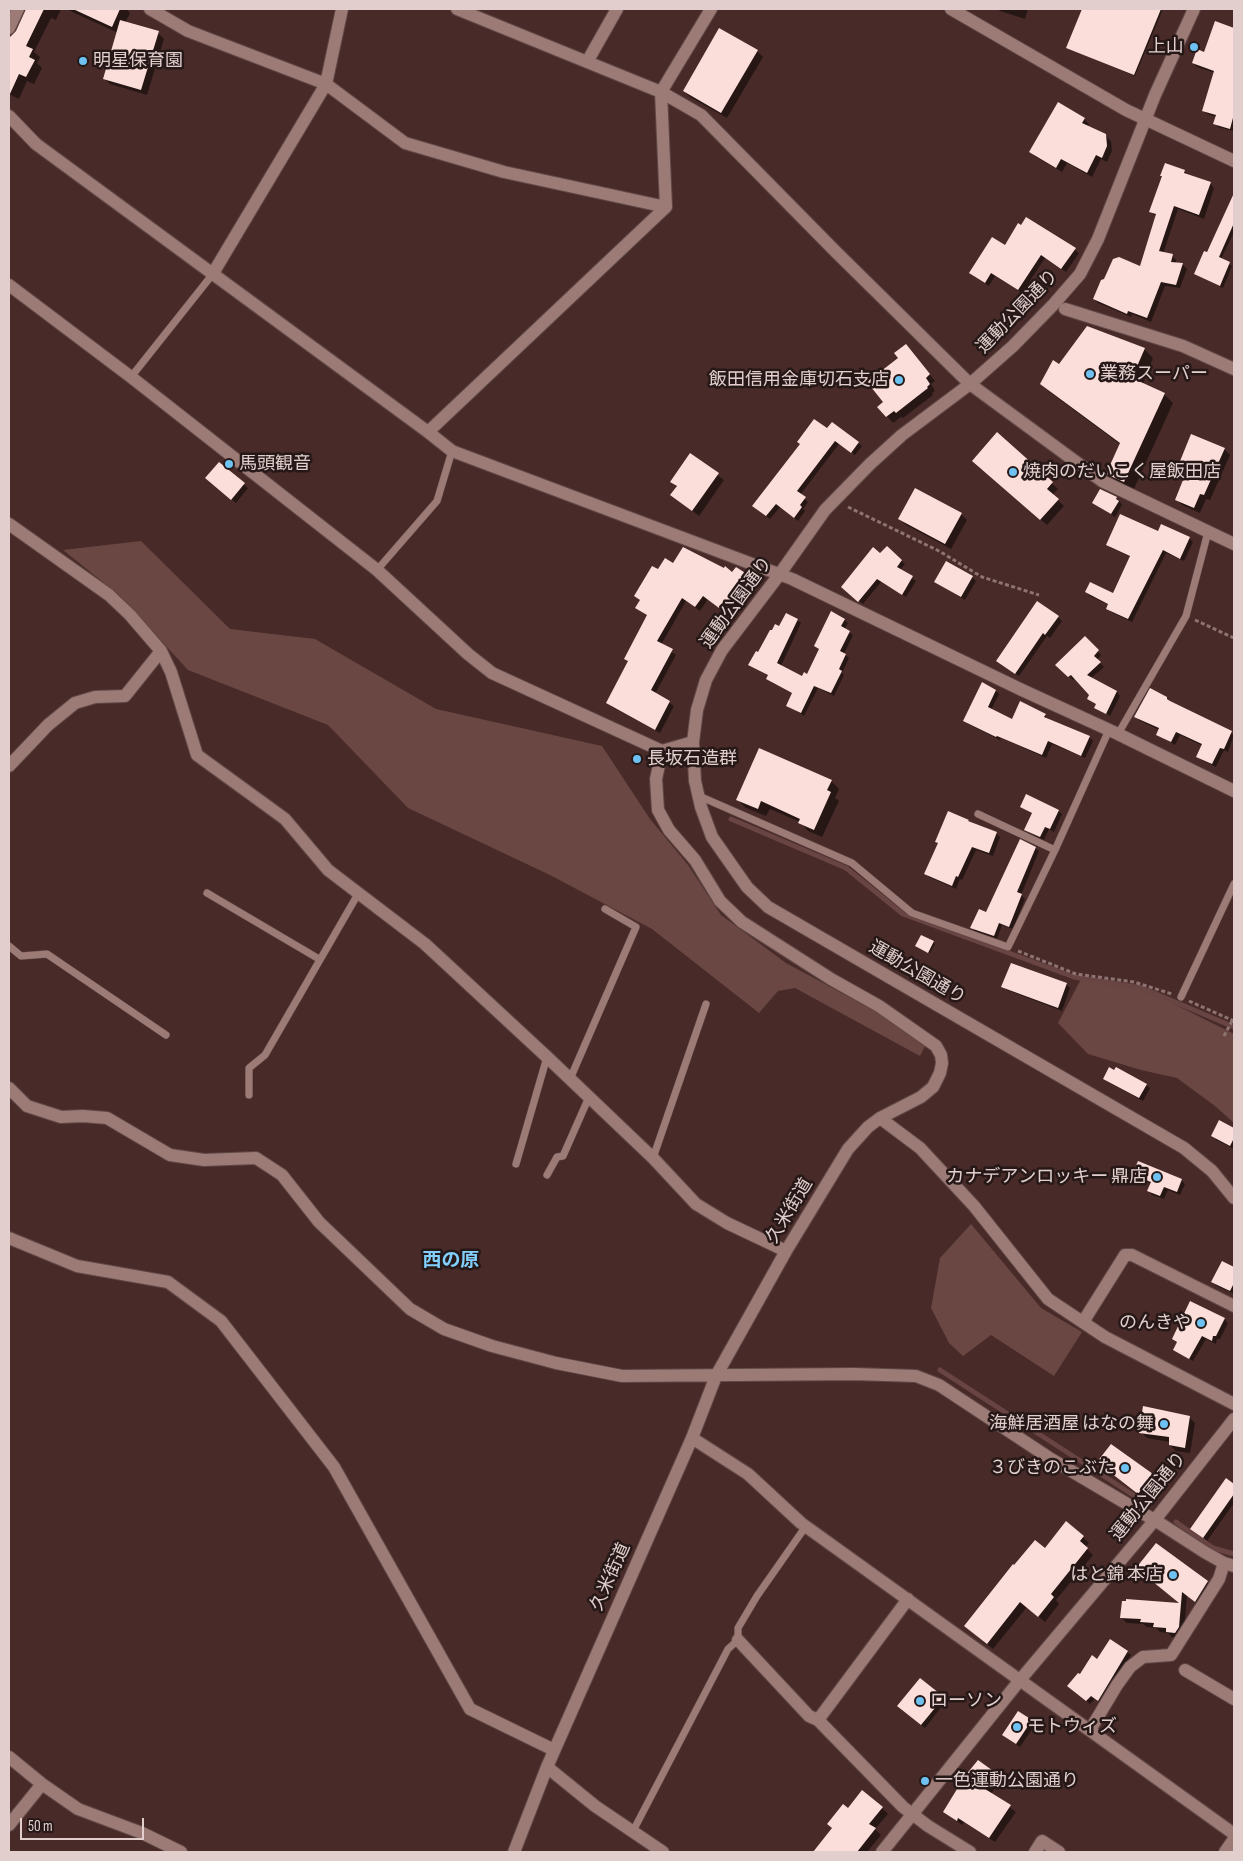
<!DOCTYPE html>
<html>
<head>
<meta charset="utf-8">
<style>
	body { margin:0 }
	#map { position:relative; width:1243px; height:1861px; overflow:hidden; background:#482b29; font-family:"Sofia Sans Condensed",sans-serif }
	canvas { display:block }
	.frame { position:absolute; inset:0; border:10px solid #e2cfcd; pointer-events:none }
	.scale { position:absolute; left:20px; top:1818px; width:124px; height:22px; box-sizing:border-box; border:2px solid #e2cfcd; border-top:0; padding-left:6px; font-size:15px; line-height:18px; white-space:nowrap; color:#e2cfcd; -webkit-text-stroke:4px #251817; paint-order:stroke }
</style>
</head>
<body>
<div id="map">
<canvas width="1243" height="1861"></canvas>
<div class="frame"></div>
<div class="scale">50 m</div>
</div>
<script>
const context = document.querySelector('canvas').getContext('2d');
context.lineJoin = 'round';
function fillPath(path, color) { context.fillStyle = color; context.fill(path, 'evenodd'); }
const poly = rows => new Path2D(rows.map(r => 'M' + r).join(''));
function trace(path, color, width, dash) { context.strokeStyle = color; context.lineWidth = width; context.lineCap = dash ? 'butt' : 'round'; context.setLineDash(dash || []); context.stroke(path); }
function write(font, color, halo, rows, align = 'center') {
  context.font = font + ' "Sofia Sans Condensed","Noto Sans JP",sans-serif'; context.lineWidth = 5; context.setLineDash([]); context.textBaseline = 'middle'; context.strokeStyle = halo; context.fillStyle = color; for (const [text, x, y, turn = 0] of rows) {
    context.save(); context.translate(x, y); context.rotate((+turn || 0) * Math.PI / 180); context.textAlign = isNaN(turn) ? turn : align; if (halo) context.strokeText(text, 0, 0); context.fillText(text, 0, 0); context.restore();
  }
}
fillPath(poly([
	[141,541,230,629,315,639,436,709,602,746,650,819,688,865,721,915,786,963,875,1011,925,1046,920,1056,795,988,778,991,759,1013,652,929,550,875,408,808,328,725,188,670,119,595,63,550],
	[1081,979,1142,988,1234,1034,1234,1123,1215,1106,1177,1078,1141,1070,1088,1054,1058,1023],
	[971,1224,1041,1308,1082,1332,1054,1376,991,1335,963,1356,949,1343,931,1308,940,1258]
]), '#6a4743');
fillPath(poly([
	[26,9,61,9,56,20,51,18,34,52,40,57,37,63,42,68,34,84,27,81,19,99,9,94,9,41,11,37,17,32,27,12],
	[66,9,126,9,130,13,125,23,158,33,164,39,147,95,110,84,104,78,118,33],
	[997,9,1028,9,1025,19,1000,11],
	[1084,9,1163,9,1135,76,1067,48],
	[1216,23,1234,29,1233,131,1218,127,1215,123,1217,117,1207,114,1203,110,1215,73,1197,67,1193,63,1204,53],
	[757,51,763,57,727,118,690,97,684,91],
	[1084,119,1089,124,1088,127,1105,135,1111,141,1112,151,1107,162,1101,159,1092,177,1067,163,1062,172,1036,157,1031,152],
	[1184,171,1189,176,1210,183,1214,188,1204,219,1178,209,1163,254,1172,256,1176,260,1176,264,1183,265,1187,269,1180,288,1165,286,1151,322,1132,314,1131,317,1098,303,1094,299,1141,268,1156,216,1151,212],
	[1234,199,1234,232,1221,259,1232,266,1223,288,1195,274],
	[1026,218,1079,253,1066,272,1045,258,1022,293,995,276,989,286,975,277,971,273,1005,247],
	[1144,349,1153,358,1143,384,1164,394,1173,403,1133,491,1117,483,1108,474,1121,445,1051,393,1042,384,1060,365],
	[911,352,935,381,931,384,935,391,932,393,933,395,903,418,901,417,893,423,879,407,885,402],
	[827,430,858,443,862,446,855,455,839,444,800,495,808,502,803,509,805,511,798,521,780,507,770,519,757,509],
	[997,433,1058,489,1052,495,1064,506,1047,525,979,467],
	[1224,449,1230,455,1210,500,1206,499,1200,513,1182,505,1176,499,1185,477,1177,471],
	[691,455,724,480,699,516,672,495,677,487,672,482],
	[219,463,248,488,236,503,210,482],
	[1101,491,1116,498,1120,502,1122,505,1115,517,1094,503],
	[961,514,967,520,951,549,906,525,900,519],
	[1162,526,1189,538,1193,542,1184,561,1166,553,1132,622,1111,612,1107,609,1109,605,1090,596,1086,592,1114,594,1131,557,1111,548,1108,544,1159,533],
	[887,548,905,564,900,570,916,581,906,597,881,582,863,604,847,590],
	[674,565,749,577,753,581,750,586,751,587,733,611,727,606,724,611,708,599,700,611,686,601,661,645,676,655,655,694,674,706,660,733,612,707,608,703,629,662,625,658,648,616,637,608,641,601,636,596,659,571],
	[972,577,976,581,965,600,936,582],
	[1058,617,1062,621,1050,638,1047,636,1019,676,1001,664],
	[797,620,801,623,781,666,802,678,808,676,820,650,815,646,844,620,848,623,844,630,853,635,844,654,849,658,842,673,844,675,834,696,818,688,804,716,787,705,793,694,771,682,767,679,769,676,750,665,779,628],
	[1085,638,1101,655,1097,660,1104,667,1090,679,1117,692,1120,696,1110,716,1096,707,1097,705,1088,699,1090,695,1075,678,1073,680,1057,665],
	[996,691,999,694,991,710,1013,720,1045,715,1048,720,1089,737,1093,741,1085,758,1052,744,1046,758,1001,738,1000,740,968,724,964,720],
	[1167,698,1170,701,1234,735,1228,752,1224,750,1216,767,1202,760,1198,756,1203,746,1180,735,1175,745,1157,734,1159,730,1139,720,1136,716],
	[831,781,839,789,835,798,839,801,822,837,808,831,800,822,770,809,766,816,746,808,738,800],
	[1021,807,1058,811,1062,814,1054,832,1049,829,1044,840,1030,833,1026,830,1033,814],
	[948,813,996,833,1000,837,993,856,976,850,962,880,960,879,956,889,929,877,926,873,939,844,936,842],
	[1035,848,1039,851,1021,895,1025,899,1013,929,1002,925,997,939,975,931,972,928,987,913],
	[933,942,935,944,930,953,918,948],
	[1066,984,1070,988,1062,1011,1007,990,1003,986],
	[1104,1079,1146,1085,1150,1088,1143,1101,1108,1082],
	[1219,1122,1234,1130,1234,1149,1216,1140,1212,1136],
	[1134,1174,1181,1180,1185,1184,1180,1195,1168,1190,1164,1199,1152,1195,1149,1191,1152,1184,1138,1178],
	[1223,1263,1234,1268,1234,1294,1217,1286,1213,1282],
	[1224,1319,1228,1323,1220,1339,1217,1339,1216,1344,1206,1339,1193,1361,1174,1349,1177,1343,1173,1339],
	[1189,1417,1195,1423,1190,1453,1176,1451,1170,1445,1170,1442,1147,1438,1141,1432],
	[1103,1466,1152,1475,1156,1479,1143,1496],
	[1227,1480,1234,1486,1234,1503,1207,1541,1195,1532],
	[1083,1537,1089,1543,1085,1547,1093,1555,1056,1600,1059,1604,1045,1622,1027,1607,993,1649,965,1626,1045,1549],
	[1142,1573,1207,1582,1212,1588,1200,1606,1187,1595,1184,1632,1181,1638,1172,1637,1168,1633,1160,1632,1156,1628,1147,1627,1143,1624,1127,1623,1121,1618,1127,1600,1181,1604],
	[1127,1652,1131,1655,1102,1704,1095,1699,1090,1704,1072,1689,1080,1676,1098,1660],
	[943,1698,946,1701,925,1728,902,1710],
	[1031,1721,1035,1725,1020,1747,1007,1738],
	[978,1762,1001,1779,991,1794,1016,1812,995,1842,964,1822,962,1825,945,1812],
	[882,1808,888,1814,875,1829,881,1835,867,1852,824,1852,819,1847,848,1810]
]), '#0007');
trace(poly([
	[731,819,846,868,903,914,1074,977,1142,988,1234,1027],
	[940,1370,1147,1504],
	[1176,1522,1213,1548,1234,1554]
]), '#684443', 5);
fillPath(poly([
	[26,9,44,9,26,46,33,49,29,57,35,60,26,77,19,74,9,96,9,38,16,31],
	[73,9,120,9,112,27],
	[1082,9,1161,9,1134,75,1066,48],
	[120,20,159,31,141,90,103,79],
	[1215,21,1234,28,1234,114,1230,129,1213,124,1216,115,1202,111,1214,71,1192,63,1197,49,1204,52],
	[719,28,758,50,721,113,683,91],
	[1058,102,1085,118,1082,123,1106,134,1107,146,1102,158,1096,155,1087,173,1061,159,1056,168,1029,152],
	[1165,163,1185,170,1184,173,1211,182,1199,215,1174,206,1159,251,1173,254,1171,262,1183,263,1176,285,1161,282,1147,318,1128,311,1127,314,1093,299,1101,280,1104,279,1113,259,1119,257,1140,266,1156,214,1149,212,1162,176,1160,176],
	[1234,193,1234,223,1219,257,1230,262,1220,286,1194,274,1204,251,1207,252],
	[1026,217,1076,248,1061,269,1041,255,1018,290,991,273,985,283,969,273,992,237,1005,245,1018,223,1021,225],
	[1087,326,1145,348,1132,378,1165,393,1124,482,1106,474,1120,443,1040,384,1053,360,1059,364],
	[906,344,930,374,926,378,930,384,927,387,928,388,896,413,894,411,886,417,877,407,883,402,867,382,898,358,894,353],
	[814,419,827,428,832,422,859,442,851,453,835,441,797,491,806,497,800,505,802,507,794,518,776,504,766,516,752,506,800,444,797,442],
	[997,432,1053,482,1047,489,1059,499,1040,520,972,461],
	[1191,434,1225,448,1204,495,1200,494,1194,508,1175,500,1185,475,1176,471],
	[690,453,719,473,692,511,670,495,677,486,670,482],
	[219,462,245,483,231,500,205,478],
	[915,488,962,513,945,544,898,519],
	[1100,489,1117,497,1116,499,1119,501,1111,514,1092,503],
	[1120,514,1158,531,1161,524,1190,537,1180,559,1163,550,1128,619,1106,609,1108,604,1085,592,1090,582,1113,593,1130,556,1106,545],
	[887,546,902,560,897,567,913,576,902,595,877,579,858,602,841,587,873,547,880,553],
	[683,547,724,568,725,566,732,572,736,567,750,576,746,581,748,582,728,607,722,603,719,608,703,596,695,607,682,598,657,641,673,649,651,690,670,701,655,730,606,703,628,661,624,659,647,615,635,608,640,600,634,596,652,566,658,569,665,558,673,563],
	[946,561,973,576,961,597,934,582],
	[1037,601,1059,616,1045,635,1043,633,1015,674,996,661],
	[831,611,845,619,841,626,850,631,840,651,846,654,839,669,842,671,831,693,814,686,801,713,786,706,792,693,766,679,768,675,748,665,756,651,758,652,770,630,772,630,775,624,779,626,786,613,798,619,777,663,802,676,804,672,807,674,819,649,814,646],
	[1085,636,1099,650,1094,656,1101,662,1087,675,1117,691,1106,714,1094,708,1096,704,1087,699,1089,695,1071,675,1068,677,1055,665],
	[982,682,996,690,988,707,1012,719,1020,701,1046,714,1044,717,1090,736,1081,756,1048,741,1042,755,997,736,996,737,963,721],
	[1150,688,1167,697,1167,699,1170,701,1232,731,1224,749,1220,748,1212,764,1196,757,1202,744,1176,732,1171,742,1156,735,1159,728,1134,717],
	[759,748,832,780,827,790,831,792,814,830,798,823,800,819,761,801,758,809,736,800],
	[1026,794,1059,810,1050,829,1045,827,1040,837,1024,830,1032,813,1020,807],
	[948,811,969,820,968,821,997,832,989,853,972,847,958,877,956,876,952,886,924,874,938,843,935,842],
	[1020,839,1036,847,1017,892,1022,894,1009,927,999,923,994,936,970,928,979,909,986,912],
	[921,935,934,941,928,953,915,946],
	[1011,963,1067,983,1058,1008,1001,987],
	[1109,1067,1114,1070,1116,1067,1147,1084,1139,1098,1103,1079],
	[1219,1120,1234,1128,1234,1138,1230,1146,1211,1136],
	[1138,1161,1182,1179,1177,1192,1164,1187,1160,1196,1147,1191,1151,1182,1132,1175],
	[1222,1261,1234,1267,1234,1283,1230,1291,1211,1282],
	[1190,1301,1225,1318,1216,1336,1213,1336,1212,1341,1202,1336,1189,1359,1173,1350,1177,1342,1172,1339],
	[1143,1406,1190,1416,1185,1448,1169,1445,1169,1437,1139,1433],
	[1111,1444,1153,1474,1138,1494,1097,1462],
	[1226,1478,1234,1484,1234,1494,1203,1538,1190,1529],
	[1066,1521,1084,1536,1080,1541,1088,1548,1051,1594,1054,1597,1038,1617,1020,1602,987,1644,964,1626,1013,1564,1014,1565,1035,1540,1045,1548],
	[1156,1543,1208,1581,1195,1602,1182,1592,1179,1627,1175,1633,1166,1632,1166,1628,1153,1627,1154,1623,1140,1622,1141,1619,1120,1618,1122,1601,1126,1601,1126,1599,1179,1603,1136,1568],
	[1110,1639,1128,1651,1098,1701,1091,1696,1086,1701,1067,1686,1078,1673,1080,1674,1092,1655,1097,1659],
	[920,1678,944,1697,921,1725,897,1706],
	[1018,1711,1032,1720,1016,1744,1002,1735],
	[978,1760,996,1773,985,1789,1011,1805,989,1838,958,1818,957,1821,943,1812,965,1776],
	[862,1790,883,1807,869,1824,876,1828,857,1852,813,1852,832,1828,827,1824,843,1804,848,1808]
]), '#fbddd9');
const service = poly([
	[131,377,212,275],
	[377,570,437,501,452,451],
	[1118,734,1186,616,1208,532],
	[699,796,852,863,912,913,1008,947,1055,850],
	[978,814,1055,850,1109,730],
	[207,893,319,959],
	[9,946,21,956,47,954,166,1035],
	[1181,997,1234,884],
	[570,1079,636,927,605,909],
	[249,1095,249,1068,265,1055,358,894],
	[653,1158,706,1004],
	[516,1164,547,1057],
	[547,1175,557,1157,563,1156,589,1097],
	[633,1831,728,1649,738,1640,738,1628,757,1596,806,1526]
]);
const minor = poly([
	[150,9,188,31,326,84,405,143,504,172,666,207],
	[457,9,661,92,701,115,836,252,970,384,1102,481,1234,544],
	[9,28,18,9],
	[587,62,617,9],
	[9,116,36,144,428,432,452,451,792,579,1022,690,1118,734,1234,791],
	[212,275,326,84,342,9],
	[9,285,131,377,377,570,468,654,492,673,662,751],
	[1065,309,1183,346,1234,369],
	[428,432,666,207,661,92,711,9],
	[9,524,109,595,130,615,161,651,171,672,197,755,285,819,328,870,425,944,547,1057,653,1158,696,1204,727,1223,786,1251],
	[9,766,48,725,75,703,95,697,125,696,161,651],
	[9,1088,27,1106,61,1117,83,1116,107,1118,170,1155,204,1160,256,1158,282,1175,319,1222,410,1309,444,1329,492,1346,556,1363,622,1376,854,1374,916,1376,939,1385,1051,1459,1161,1524,1206,1553,1224,1563,1234,1566],
	[880,1118,920,1148,974,1206,1048,1299,1105,1337,1234,1404],
	[9,1238,77,1266,168,1282,221,1321,334,1467,470,1709,554,1750],
	[1083,1322,1125,1255,1132,1255,1234,1306],
	[692,1438,748,1474,801,1523,1234,1834],
	[738,1640,809,1716,818,1720,903,1807,928,1826,970,1852],
	[1185,1670,1234,1699],
	[818,1720,908,1599],
	[1090,1730,1117,1685,1130,1667,1143,1657,1171,1655,1219,1579,1224,1563],
	[9,1757,42,1784,78,1809,142,1833,181,1852],
	[547,1767,595,1806,663,1852],
	[9,1825,42,1784],
	[514,1852,547,1767,692,1438,716,1376,786,1251,848,1149,868,1127,880,1118,921,1097,933,1087,940,1073,942,1063,941,1055,936,1046,879,1006,831,979,742,922,720,901,695,860,669,830,658,810,656,779,662,751,693,742],
	[1035,1852,1042,1841,1059,1852],
	[1225,1852,1234,1839]
]);
const tertiary = poly([
	[1194,9,1155,95,1098,239,1080,274,1053,305,1013,346,970,384,902,435,870,464,825,510,779,575,722,650,706,680,697,710,693,742,695,781,701,807,712,837,747,887,768,907,1184,1148,1212,1171,1234,1198],
	[882,1852,1020,1680,1154,1521,1234,1419]
]);
const secondary = poly([
	[951,9,1126,110,1234,161]
]);
trace(service, '#604846', 8);
trace(minor, '#604846', 14);
trace(tertiary, '#604846', 14);
trace(secondary, '#604846', 14);
trace(poly([
	[848,507,939,551,982,577,1039,595],
	[1195,620,1234,638],
	[1018,951,1076,974,1134,982,1172,994],
	[1189,1001,1234,1021],
	[1224,1036,1232,1021]
]), '#8d7472', 3, [4, 2.5]);
trace(service, '#9c7a76', 7);
trace(minor, '#9c7a76', 12);
trace(tertiary, '#9c7a76', 12);
trace(secondary, '#9c7a76', 12);
for (const [x, y, r, color] of [
	[1194,47,5,"#6ec2f3"],
	[83,61,5,"#6ec2f3"],
	[1090,374,5,"#6ec2f3"],
	[899,380,5,"#6ec2f3"],
	[229,464,5,"#6ec2f3"],
	[1013,472,5,"#6ec2f3"],
	[637,759,5,"#6ec2f3"],
	[1157,1177,5,"#6ec2f3"],
	[1201,1323,5,"#6ec2f3"],
	[1164,1424,5,"#6ec2f3"],
	[1125,1468,5,"#6ec2f3"],
	[1173,1575,5,"#6ec2f3"],
	[920,1701,5,"#6ec2f3"],
	[1017,1727,5,"#6ec2f3"],
	[925,1781,5,"#6ec2f3"]
]) { const dot = new Path2D(); dot.arc(x, y, r, 0, 2 * Math.PI); context.fillStyle = color; context.fill(dot); trace(dot, '#251817', 2); }
write('18px', '#e2cfcd', '#251817', [
	["上山",1184,47,"right"],
	["明星保育園",93,61],
	["業務スーパー",1100,374],
	["飯田信用金庫切石支店",889,380,"right"],
	["馬頭観音",239,464],
	["焼肉のだいこく屋飯田店",1023,472],
	["長坂石造群",647,759],
	["カナデアンロッキー 鼎店",1147,1177,"right"],
	["のんきや",1191,1323,"right"],
	["海鮮居酒屋 はなの舞",1154,1424,"right"],
	["３びきのこぶた",1115,1468,"right"],
	["はと錦 本店",1163,1575,"right"],
	["ローソン",930,1701],
	["モトウィズ",1027,1727],
	["一色運動公園通り",935,1781]
], 'left');
write('18px', '#e2cfcd', '#251817', [
	["運動公園通り",1018,312,-46],
	["運動公園通り",737,603,-54],
	["運動公園通り",917,973,30],
	["久米街道",790,1211,-59],
	["運動公園通り",1149,1497,-51],
	["久米街道",611,1577,-66]
]);
write('bold 19px', '#82cffd', '#251817', [
	["西の原",451,1261]
]);
</script>
</body>
</html>
